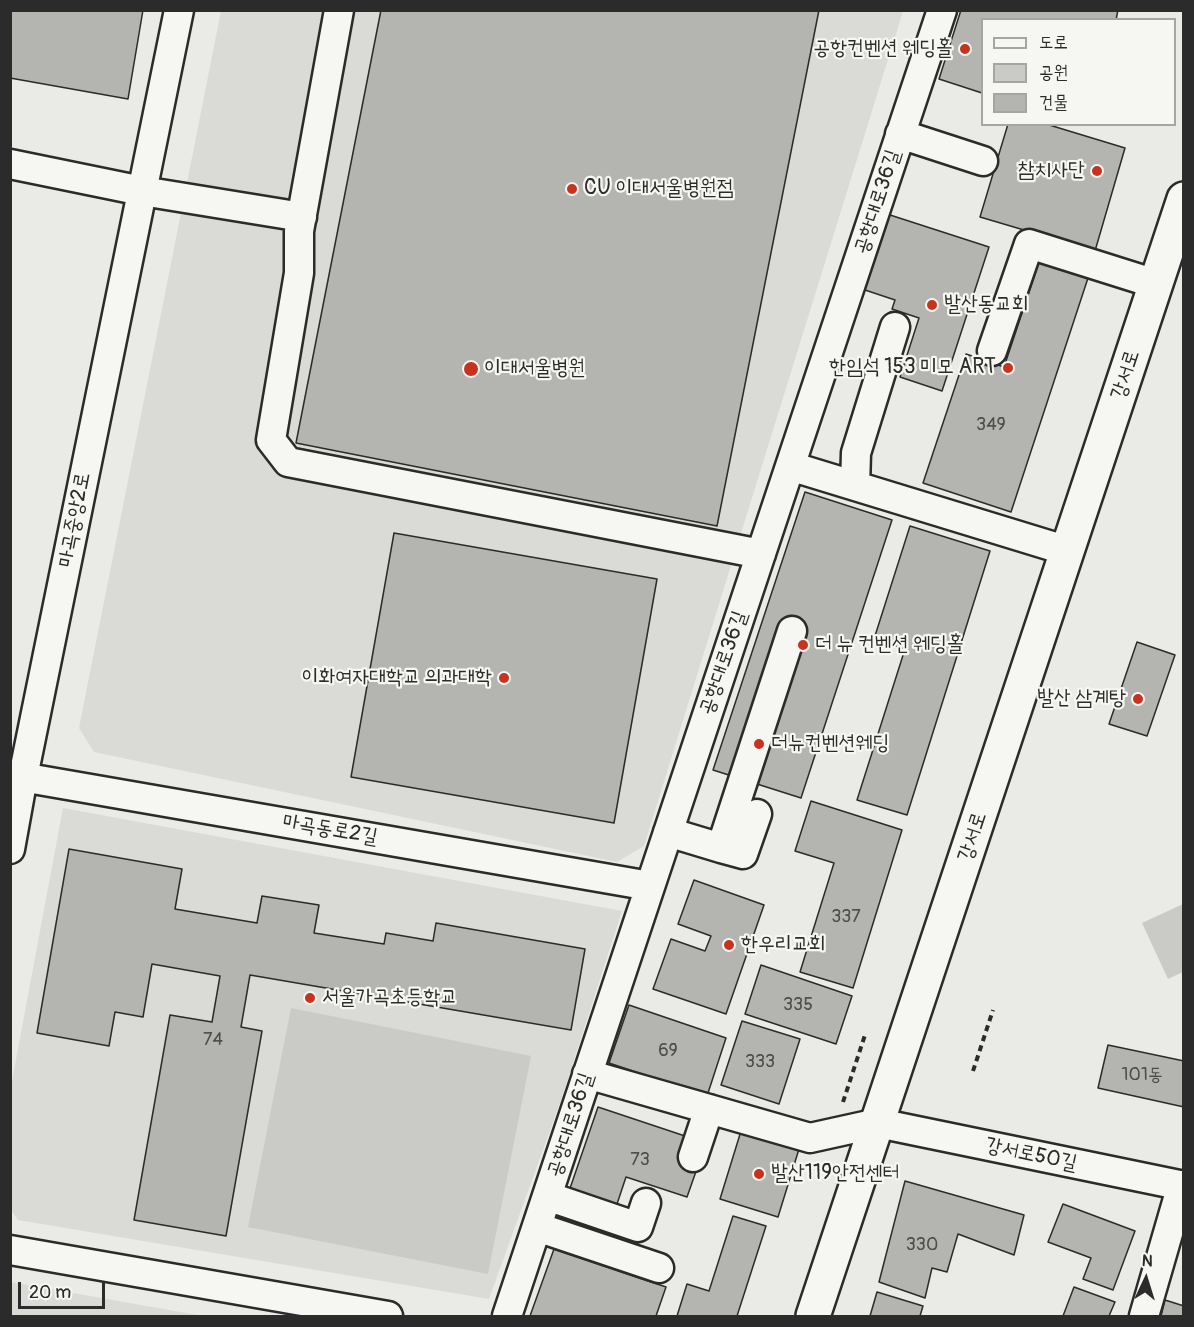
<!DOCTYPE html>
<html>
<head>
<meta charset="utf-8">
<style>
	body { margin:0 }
	#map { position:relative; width:1194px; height:1327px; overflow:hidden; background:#eaeae6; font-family:Pangolin,"Poor Story",sans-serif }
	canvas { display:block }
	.frame { position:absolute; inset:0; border:12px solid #2b2b2b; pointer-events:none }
	.legend { position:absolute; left:981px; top:18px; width:195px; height:108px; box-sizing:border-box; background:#f6f6f2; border:2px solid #a5a5a2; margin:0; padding:8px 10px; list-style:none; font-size:18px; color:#2b2b2b }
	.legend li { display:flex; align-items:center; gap:12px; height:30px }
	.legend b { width:30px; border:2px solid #a5a5a2 }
	.north { position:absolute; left:1116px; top:1249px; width:60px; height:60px; -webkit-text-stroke:4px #f6f6f2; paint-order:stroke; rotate:4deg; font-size:16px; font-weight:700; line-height:24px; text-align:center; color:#2b2b2b }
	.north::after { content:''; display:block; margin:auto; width:21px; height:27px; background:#2b2b2b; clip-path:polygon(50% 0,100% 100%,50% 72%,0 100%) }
	.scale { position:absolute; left:18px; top:1282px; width:87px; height:27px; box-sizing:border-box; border:3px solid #2b2b2b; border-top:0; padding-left:8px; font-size:18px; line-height:21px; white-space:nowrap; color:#2b2b2b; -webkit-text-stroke:4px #f6f6f2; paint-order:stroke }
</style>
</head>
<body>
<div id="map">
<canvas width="1194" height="1327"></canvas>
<div class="frame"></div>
<ul class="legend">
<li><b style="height:8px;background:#f6f6f2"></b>도로</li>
<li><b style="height:16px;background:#cacac7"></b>공원</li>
<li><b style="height:16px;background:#b4b4b1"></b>건물</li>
</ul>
<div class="north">N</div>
<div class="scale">20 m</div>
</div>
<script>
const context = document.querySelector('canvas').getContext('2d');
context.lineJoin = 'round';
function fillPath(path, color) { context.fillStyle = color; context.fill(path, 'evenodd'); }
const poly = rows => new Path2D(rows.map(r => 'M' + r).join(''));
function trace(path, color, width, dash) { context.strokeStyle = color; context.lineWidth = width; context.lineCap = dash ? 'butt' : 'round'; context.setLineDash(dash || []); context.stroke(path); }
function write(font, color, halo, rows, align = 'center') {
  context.font = font + ' Pangolin,"Poor Story",sans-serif'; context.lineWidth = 4.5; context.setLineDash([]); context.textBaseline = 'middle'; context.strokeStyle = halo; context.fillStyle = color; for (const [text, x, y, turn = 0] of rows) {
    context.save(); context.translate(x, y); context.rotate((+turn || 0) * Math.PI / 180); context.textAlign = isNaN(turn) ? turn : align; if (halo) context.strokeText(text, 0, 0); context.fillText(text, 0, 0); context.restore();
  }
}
fillPath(poly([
	[221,11,903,11,644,846,617,862,94,752,79,728],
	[63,808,622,911,561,1100,489,1299,18,1220,11,1210,11,1086],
	[11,1282,203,1316,11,1316]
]), '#dadad6');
fillPath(poly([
	[1183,904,1183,972,1168,979,1142,923],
	[291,1008,531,1056,488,1274,248,1227]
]), '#cacac7');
const building = poly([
	[10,10,143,10,128,99,10,78,10,10],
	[381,10,819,10,717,526,296,443,381,10],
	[961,10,1118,10,1116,20,982,20,982,93,939,79,961,10],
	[1008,124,1046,124,1125,148,1095,251,980,217,1008,124],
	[887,214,989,247,942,391,900,377,919,318,892,309,895,300,862,289,887,214],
	[1039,262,1088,278,1011,512,923,483,966,354,1004,367,1039,262],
	[805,492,892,520,801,798,713,770,805,492],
	[910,526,990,551,907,815,857,800,905,649,874,639,910,526],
	[394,533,657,579,614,823,351,777,394,533],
	[1137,642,1175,655,1147,736,1109,724,1137,642],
	[811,801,902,830,853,988,800,972,834,863,795,851,811,801],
	[69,849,182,869,175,909,257,923,262,896,319,905,314,933,384,944,386,933,433,941,436,923,585,949,571,1030,250,975,241,1027,262,1031,226,1236,134,1220,170,1015,212,1022,220,976,152,964,143,1017,115,1012,109,1046,37,1033,69,849],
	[694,880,764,905,726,1014,653,989,671,939,705,951,711,936,678,924,694,880],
	[761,965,852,996,836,1044,745,1014,761,965],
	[629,1005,726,1038,707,1096,609,1063,629,1005],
	[742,1021,800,1039,779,1104,721,1085,742,1021],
	[1108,1045,1184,1061,1184,1107,1098,1088,1108,1045],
	[598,1107,706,1143,687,1197,626,1177,614,1213,567,1197,598,1107],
	[741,1131,799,1149,778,1217,720,1199,741,1131],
	[905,1181,1024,1215,1014,1255,958,1234,947,1272,932,1268,925,1298,879,1282,905,1181],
	[1063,1204,1135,1231,1113,1290,1083,1279,1091,1258,1048,1242,1063,1204],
	[733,1216,766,1226,737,1316,677,1316,687,1284,709,1291,733,1216],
	[554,1249,666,1287,656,1316,530,1316,554,1249],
	[1074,1287,1115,1302,1109,1316,1063,1316,1074,1287],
	[877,1292,923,1306,920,1316,870,1316,877,1292],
	[1165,1300,1184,1306,1184,1316,1161,1316,1165,1300]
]);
fillPath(building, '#b4b4b1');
trace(building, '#2b2b2b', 1.5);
const minor = poly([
	[339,10,299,231,299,273,271,440,288,462,761,554],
	[900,134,983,161],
	[10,164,142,191,302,217],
	[992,351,1029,244,1156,284],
	[790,466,1068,551],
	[855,486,856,453,895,327],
	[10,775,650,886],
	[668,832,721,848,792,631],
	[721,848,743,854,757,814],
	[10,849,23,777,179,10],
	[587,1074,810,1138,878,1123,1184,1186],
	[693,1157,709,1109],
	[547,1196,638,1227,646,1203],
	[537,1227,659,1268],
	[10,1250,388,1316],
	[507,1316,942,10],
	[1144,1316,1182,1185]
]);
const major = poly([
	[813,1316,1184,199]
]);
trace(minor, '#2b2b2b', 33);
trace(major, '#2b2b2b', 38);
trace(poly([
	[973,1071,993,1010],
	[843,1102,865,1035]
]), '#2b2b2b', 4, [6, 4.5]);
trace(minor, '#f6f6f2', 28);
trace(major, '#f6f6f2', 33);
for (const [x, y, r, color] of [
	[965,49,6,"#c8321e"],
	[1097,171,6,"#c8321e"],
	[572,189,6,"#c8321e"],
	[932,305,6,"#c8321e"],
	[1008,368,6,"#c8321e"],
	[471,369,8,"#c8321e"],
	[803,645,6,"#c8321e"],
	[504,678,6,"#c8321e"],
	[1138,699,6,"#c8321e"],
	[759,744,6,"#c8321e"],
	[729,945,6,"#c8321e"],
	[310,998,6,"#c8321e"],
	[759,1174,6,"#c8321e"]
]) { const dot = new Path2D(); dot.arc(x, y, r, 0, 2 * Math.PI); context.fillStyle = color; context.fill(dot); trace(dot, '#f6f6f2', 2); }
write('18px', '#4d4d4c', null, [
	["349",991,425],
	["337",846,917],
	["335",798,1005],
	["74",213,1040],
	["69",668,1051],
	["333",760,1062],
	["101동",1142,1075],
	["73",640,1160],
	["330",922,1245]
]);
write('21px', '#2b2b2b', '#f6f6f2', [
	["공항컨벤션 웨딩홀",953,49,"right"],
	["참치사단",1085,171,"right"],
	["CU 이대서울병원점",584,189],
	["발산동교회",944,305],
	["한임석 153 미모 ART",996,368,"right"],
	["이대서울병원",484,369],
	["더 뉴 컨벤션 웨딩홀",815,645],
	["이화여자대학교 의과대학",492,678,"right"],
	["발산 삼계탕",1126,699,"right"],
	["더뉴컨벤션웨딩",771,744],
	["한우리교회",741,945],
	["서울가곡초등학교",322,998],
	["발산119안전센터",771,1174]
], 'left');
write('21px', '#2b2b2b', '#f6f6f2', [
	["공항대로36길",878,202,-72],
	["강서로",1126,375,-72],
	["마곡중앙2로",75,520,-79],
	["공항대로36길",724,663,-71],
	["마곡동로2길",330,830,10],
	["강서로",973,837,-72],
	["공항대로36길",571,1125,-72],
	["강서로50길",1031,1155,12]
]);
</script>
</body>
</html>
